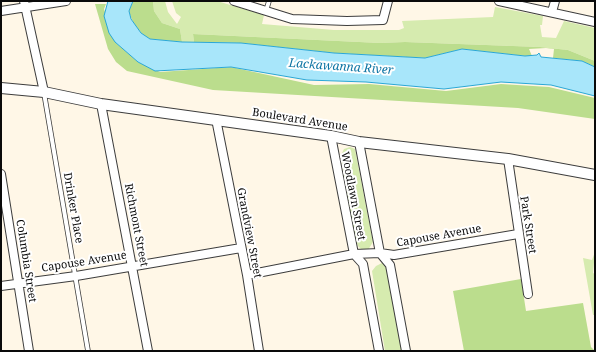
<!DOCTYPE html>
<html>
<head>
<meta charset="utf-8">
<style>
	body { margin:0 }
	#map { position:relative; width:596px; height:352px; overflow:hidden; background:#fff7e7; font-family:"Noto Serif",serif }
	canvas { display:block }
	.frame { position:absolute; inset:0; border:2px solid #0a0a0a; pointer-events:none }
</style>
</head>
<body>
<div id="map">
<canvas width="596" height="352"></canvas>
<div class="frame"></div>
</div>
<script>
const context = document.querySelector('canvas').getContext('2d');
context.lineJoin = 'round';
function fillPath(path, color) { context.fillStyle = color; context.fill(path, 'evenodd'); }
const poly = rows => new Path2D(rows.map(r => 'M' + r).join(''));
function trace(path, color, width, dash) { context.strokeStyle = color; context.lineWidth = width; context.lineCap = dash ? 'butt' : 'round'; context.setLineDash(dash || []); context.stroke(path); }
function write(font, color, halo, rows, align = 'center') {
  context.font = font + ' "Noto Serif",serif'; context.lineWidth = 4; context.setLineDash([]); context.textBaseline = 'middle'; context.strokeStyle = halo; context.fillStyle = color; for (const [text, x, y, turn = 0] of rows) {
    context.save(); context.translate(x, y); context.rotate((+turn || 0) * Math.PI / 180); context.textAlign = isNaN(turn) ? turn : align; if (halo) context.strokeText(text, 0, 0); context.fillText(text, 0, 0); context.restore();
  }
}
fillPath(poly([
	[153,1,165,1,168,12,177,24,181,17,176,13,172,1,217,1,264,15,262,24,334,30,399,30,404,28,402,21,493,17,495,7,543,16,542,25,540,25,542,37,556,38,564,21,595,28,595,61,568,50,540,47,405,42,380,43,193,34,194,42,182,42,180,29,162,23,154,11],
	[350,147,355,149,373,242,368,250,361,249,358,246,353,231,341,155,344,149],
	[595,252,593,273,595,274,595,315,593,315,583,258,592,260],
	[382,263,386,265,403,351,385,351,372,271,376,266]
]), '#d6ebaf');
fillPath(poly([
	[133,1,153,1,154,11,162,23,180,29,182,42,150,39,143,35,134,24,130,15,129,11],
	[95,4,106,4,104,9,115,42,138,62,160,72,231,67,314,85,369,84,446,91,501,84,549,87,595,98,595,119,518,108,213,90,127,71,116,62,108,49],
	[193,34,380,43,405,42,540,47,568,50,595,61,595,67,582,61,553,58,554,49,546,48,529,49,532,56,525,56,462,49,425,58,334,53,241,43,194,42],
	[521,279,526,311,583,303,591,347,595,351,464,351,453,291]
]), '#bbdd8d');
const water = poly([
	[108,1,133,1,129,11,131,19,141,33,150,39,182,42,241,43,334,53,425,58,462,49,525,56,537,55,539,53,541,57,582,61,595,67,595,96,551,85,501,82,444,89,366,82,307,80,231,67,155,71,138,62,115,42,109,33,104,16,108,1]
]);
fillPath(water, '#a8e6fa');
trace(water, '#2aa7d6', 1);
const service = poly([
	[266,11,269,1],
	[44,93,88,351]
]);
const minor = poly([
	[24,1,44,92],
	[234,1,292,19,347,21,383,20,388,1],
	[499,1,595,22],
	[1,11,66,1],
	[552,12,555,1],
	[101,104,148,351],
	[216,119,247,275,259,351],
	[331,136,354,254,363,264,379,351],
	[359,142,380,253,390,265,406,351],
	[508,159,528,294],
	[1,174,29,351],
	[247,275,354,254,380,253,394,255,518,234],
	[1,286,76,276,241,248]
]);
const tertiary = poly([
	[1,88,44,92,101,104,331,136,359,142,508,159,595,175]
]);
trace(service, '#3d3d3d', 5.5);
trace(minor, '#3d3d3d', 10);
trace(tertiary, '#3d3d3d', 12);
trace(service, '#fff', 4);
trace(minor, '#fff', 8);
trace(tertiary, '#fff', 10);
write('11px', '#0a0a0a', '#fff', [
	["Boulevard Avenue",300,120,9],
	["Woodlawn Street",353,196,79],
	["Drinker Place",73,208,80],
	["Richmont Street",136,225,79],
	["Park Street",528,225,81],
	["Grandview Street",249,233,79],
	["Capouse Avenue",439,236,-10],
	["Columbia Street",26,261,81],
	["Capouse Avenue",84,262,-9]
]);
write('italic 12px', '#0d74a3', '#fff', [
	["Lackawanna River",341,67,4]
]);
</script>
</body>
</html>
